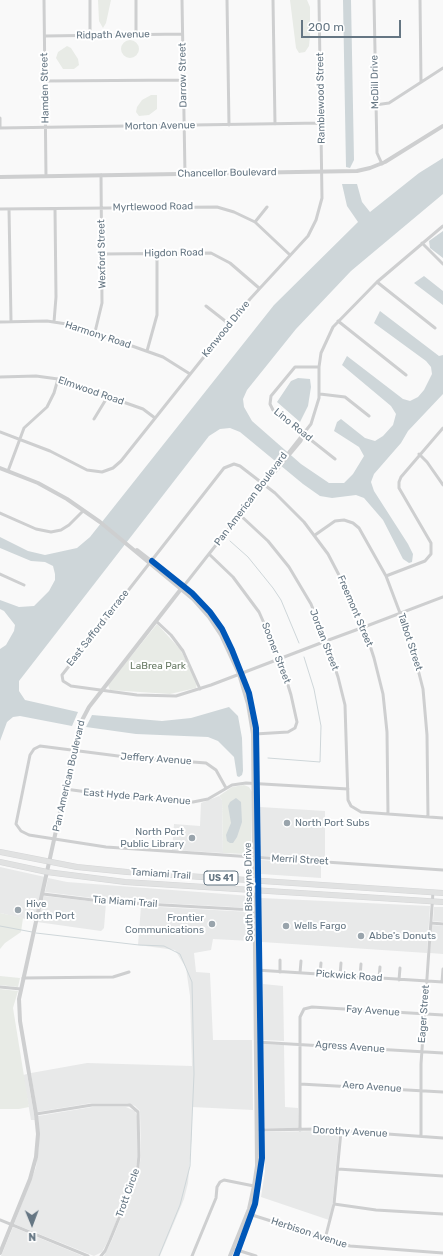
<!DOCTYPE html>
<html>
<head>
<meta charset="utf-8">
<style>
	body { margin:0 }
	#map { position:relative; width:443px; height:1256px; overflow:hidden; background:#f9f9f9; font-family:Rubik,sans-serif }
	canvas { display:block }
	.north { position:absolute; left:12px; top:1204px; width:40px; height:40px; -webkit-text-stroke:3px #fff; paint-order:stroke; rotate:179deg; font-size:11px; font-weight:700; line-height:16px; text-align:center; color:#657683 }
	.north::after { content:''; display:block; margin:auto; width:14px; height:18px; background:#657683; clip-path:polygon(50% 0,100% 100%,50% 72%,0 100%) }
	.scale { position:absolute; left:301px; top:20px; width:100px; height:18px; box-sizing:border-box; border:2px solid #657683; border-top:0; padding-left:5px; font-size:12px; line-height:14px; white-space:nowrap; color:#657683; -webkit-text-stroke:3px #fff; paint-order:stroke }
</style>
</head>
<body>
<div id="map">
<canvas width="443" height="1256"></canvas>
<div class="north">N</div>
<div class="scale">200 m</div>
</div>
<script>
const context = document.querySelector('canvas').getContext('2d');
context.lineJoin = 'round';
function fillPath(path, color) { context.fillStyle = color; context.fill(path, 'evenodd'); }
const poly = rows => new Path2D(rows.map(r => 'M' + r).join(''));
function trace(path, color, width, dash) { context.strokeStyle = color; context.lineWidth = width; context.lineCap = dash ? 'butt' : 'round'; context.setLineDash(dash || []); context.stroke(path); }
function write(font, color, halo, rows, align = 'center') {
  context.font = font + ' Rubik,sans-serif'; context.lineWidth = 4; context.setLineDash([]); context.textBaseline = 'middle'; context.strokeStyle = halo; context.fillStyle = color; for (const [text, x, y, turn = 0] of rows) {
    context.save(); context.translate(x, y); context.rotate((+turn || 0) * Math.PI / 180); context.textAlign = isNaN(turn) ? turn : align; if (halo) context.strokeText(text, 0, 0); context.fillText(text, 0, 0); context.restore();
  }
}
fillPath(poly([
	[219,796,222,800,223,853,172,850,174,824,200,826,201,803],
	[260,807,325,811,325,859,261,856],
	[261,860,321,864,321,878,261,874],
	[0,867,45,877,34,921,0,913],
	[48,878,67,882,251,896,251,908,109,900,45,892],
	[44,896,106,903,104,928,101,931,37,922],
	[261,898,430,906,427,953,262,942],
	[141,906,251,912,251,941,213,939,211,950,194,953,196,972,210,973,213,1040,252,1040,253,1110,192,1107,192,1133,188,1183,184,1199,160,1256,104,1256,112,1240,138,1175,141,1156,140,1111,135,1106,127,1103,92,1103,37,1112,31,1073,87,1063,192,1066,190,996,186,968,175,950,138,945],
	[434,907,443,907,443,922,433,921],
	[432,925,443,926,443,954,430,953],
	[263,984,283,986,284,1041,263,1040],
	[263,1044,284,1045,285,1107,298,1108,299,1128,265,1128],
	[27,1074,34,1114,35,1120,31,1120,23,1075],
	[92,1107,126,1107,135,1111,137,1116,138,1156,133,1181,109,1239,102,1252,94,1256,14,1224,36,1167,39,1146,38,1116],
	[318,1131,339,1133,332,1208,329,1220,261,1197,265,1171,265,1132],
	[13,1227,83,1256,1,1256]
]), '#e8e9e9');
fillPath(poly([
	[98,0,111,0,106,23,103,28,99,21],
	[290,0,307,0,310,7,310,36,309,46,305,52,299,53,296,48],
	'121 49a9 9 0 1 1 18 0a9 9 0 1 1-18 0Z',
	[67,46,71,48,78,59,79,65,74,69,63,69,56,58,58,52],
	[151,95,157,95,157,109,149,115,139,116,136,112,137,107,142,100],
	[157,624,180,649,187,662,197,684,196,688,170,694,110,690,108,685],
	[244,785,249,787,252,792,251,849,249,853,244,854,223,853,222,800,219,796,232,787],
	[0,913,23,918,21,932,5,943,0,949],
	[0,976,20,978,18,987,0,985],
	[0,989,18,991,13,1008,29,1107,19,1109,0,1109]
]), '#e8ebe6');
fillPath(poly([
	[343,0,351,0,354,160,350,168,346,167],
	[443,158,443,194,351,271,296,329,247,390,243,399,244,407,252,421,301,464,329,483,344,483,353,474,364,456,359,447,334,431,337,422,341,419,365,438,375,441,383,436,393,425,396,414,391,406,342,365,347,356,403,399,410,401,418,397,424,390,432,374,431,367,426,361,374,323,380,311,439,356,443,355,443,394,408,431,401,443,374,474,371,482,374,491,408,544,413,554,412,562,409,563,403,559,383,520,364,498,356,495,332,498,320,496,303,484,240,432,230,428,220,429,209,436,19,681,19,691,25,700,78,712,72,726,20,716,13,717,7,722,0,741,0,649,6,645,14,631,15,625,4,611,0,609,0,600,19,607,34,606,49,591,55,580,55,574,53,566,45,562,31,561,0,548,0,537,28,551,45,555,77,548,90,537,274,305,358,222,347,206,342,184,357,184,362,202,370,212,419,173],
	[443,231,443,258,430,248,429,241],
	[424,276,443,291,443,305,414,283],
	[298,378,310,379,311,387,308,406,300,422,277,402,291,381],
	[229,707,238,716,242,738,243,771,242,775,239,777,237,776,234,757,218,741,208,737,136,734,86,727,92,715,162,721,191,718],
	[236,798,241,802,242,822,237,837,233,843,230,843,227,841,226,835,231,823,228,806,230,802]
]), '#ced6d9');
trace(poly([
	[230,541,248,557,273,588,281,600,299,643],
	[268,758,320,762,321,726,314,689,304,657],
	[0,926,32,932],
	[36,933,139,945,164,946,180,954,192,982,194,1074,190,1166,180,1205,159,1256]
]), '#ced6d9', 1);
const primary = poly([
	[0,852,77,867,127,872,443,893],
	[0,862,47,872,125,882,443,902]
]);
trace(primary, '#d5d6d7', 6);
trace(poly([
	[44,0,46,176],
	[90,0,90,35],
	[136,0,136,34],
	[182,0,185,174],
	[227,0,229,125],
	[273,0,275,124],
	[374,0,377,153,382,164],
	[420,0,421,82],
	[45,36,182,34],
	[45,81,183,80],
	[375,105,389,103,443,68],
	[0,118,0,128],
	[0,128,321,123],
	[0,209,217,207,234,212,255,222,290,255],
	[9,209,11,321],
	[255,222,267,207],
	[422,243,443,264],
	[102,254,211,253,230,263,259,288],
	[377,282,435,328],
	[206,306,229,324],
	[338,321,406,375],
	[0,322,47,321,73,325,163,357,190,374],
	[54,322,56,297,55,209],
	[95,332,102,303,101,175],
	[147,351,157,315,157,254],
	[319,367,295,367,271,396,270,404,273,410,335,459],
	[0,377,36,376,58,379,143,409,155,418],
	[320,394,345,397,369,416],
	[94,419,108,396],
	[0,432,50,451,87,470,102,472,113,468,121,461,250,299,308,236,316,220,322,198,319,0],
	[419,454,427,462,443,485],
	[8,471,24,428,47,407,54,393,58,379],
	[271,477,301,441,304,434],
	[0,513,36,529,51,532,61,530,69,525,83,511],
	[240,515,268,541,289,567,311,604,326,641,338,677,345,705,348,800,351,806,361,812,443,818],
	[315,535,335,521,344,520,353,523,359,528,386,576,411,642,423,689,427,735,428,817],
	[209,554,233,577,259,612,280,659,291,695,297,722,295,728,288,732,255,734],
	[0,574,24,585],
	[386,576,425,561,431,554,431,543,399,488,399,482,401,477,443,428],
	[183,587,311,424,319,398,319,367,321,353,333,327,377,282,443,226],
	[156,621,171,635,183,651,200,689],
	[226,788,216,770,206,763,126,757,40,746,34,749,30,755,16,824,21,831,29,835,106,847,443,870],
	[65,789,132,798,193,802,208,799,232,785,246,783,348,789],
	[388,814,387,732,383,694,374,658,364,627,352,600,328,554,304,522,275,493,240,466,234,464,224,468,62,675,63,681,71,686,137,695,176,696,211,685,326,641,364,627,443,597],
	[43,894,109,902,254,910],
	[431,923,443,924],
	[256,970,443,982],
	[280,972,280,960],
	[300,973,301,961],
	[320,974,321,963],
	[340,976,341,963],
	[360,977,361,964],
	[23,978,113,977,129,972],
	[379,978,380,967],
	[399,980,400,968],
	[442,982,443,969],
	[0,987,21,989],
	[256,1042,443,1053],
	[300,1084,443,1092],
	[36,1114,92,1105,130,1105,138,1112,139,1156,137,1174,110,1240,105,1251,101,1256],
	[260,1130,318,1129,443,1138],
	[300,1130,300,1017,304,1009,312,1007,443,1015],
	[421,1136,421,1064,433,892],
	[338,1169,443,1176],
	[334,1204,376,1210,443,1214],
	[249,1214,350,1246,443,1253],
	[0,1220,88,1256],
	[325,1239,334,1204,341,1131],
	[234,1249,256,1256],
	[192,1256,211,1210,216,1198,217,1187,220,1182,224,1180,254,1186]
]), '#cecfd0', 3);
trace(poly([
	[0,177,357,171,370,168,385,162,443,126],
	[0,468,38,483,67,499,100,522,193,599,209,617,221,635,239,674,248,704,253,734,257,1166,254,1186,249,1209,230,1256],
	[137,550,192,593,216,620,232,650,249,693,255,720,257,734,262,1158,255,1204,236,1256],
	[0,1253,30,1179,36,1157,38,1134,36,1114,20,1021,19,999,79,726,89,707,181,589]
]), '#cecfd0', 4);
trace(primary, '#e1e2e2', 5);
trace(poly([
	[152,561,192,593,210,612,222,629,232,650,249,693,256,728,262,1158,255,1204,236,1256]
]), '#0057b8', 6);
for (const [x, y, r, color] of [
	[287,823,4,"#99a4ac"],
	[192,838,4,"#99a4ac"],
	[18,910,4,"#99a4ac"],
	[212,924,4,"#99a4ac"],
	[286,926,4,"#99a4ac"],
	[361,936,4,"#99a4ac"]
]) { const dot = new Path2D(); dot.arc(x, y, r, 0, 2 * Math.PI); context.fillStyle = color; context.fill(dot); trace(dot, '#fff', 1.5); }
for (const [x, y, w] of [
	[221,878,34]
]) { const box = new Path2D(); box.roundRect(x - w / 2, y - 7, w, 14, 3); context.fillStyle = '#fff'; context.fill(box); trace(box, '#657683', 1); }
write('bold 9px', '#657683', null, [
	["US 41",221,878]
]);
write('10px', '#657683', '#fff', [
	["Ridpath Avenue",113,35,-1],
	["Darrow Street",183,75,-91],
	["McDill Drive",375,82,-91],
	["Hamden Street",45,88,-91],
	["Ramblewood Street",321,98,-91],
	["Morton Avenue",160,126,-1],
	["Chancellor Boulevard",227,173,-1],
	["Myrtlewood Road",153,207,-1],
	["Higdon Road",174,253,-1],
	["Wexford Street",102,254,-91],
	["Kenwood Drive",226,329,-51],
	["Harmony Road",98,335,18],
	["Elmwood Road",91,391,19],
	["Lino Road",293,425,39],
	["Pan American Boulevard",251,499,-53],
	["Freemont Street",355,611,67],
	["East Safford Terrace",98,628,-52],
	["Jordan Street",324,640,69],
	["Talbot Street",410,642,72],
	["Sooner Street",276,653,69],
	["Jeffery Avenue",156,759,4],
	["Pan American Boulevard",69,776,-77],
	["East Hyde Park Avenue",137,797,5],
	["Merril Street",300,860,3],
	["Tamiami Trail",161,874,4],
	["South Biscayne Drive",249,892,-91],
	["Tia Miami Trail",125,902,4],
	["Pickwick Road",349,976,4],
	["Fay Avenue",373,1011,4],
	["Eager Street",424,1014,-86],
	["Agress Avenue",350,1047,4],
	["Aero Avenue",372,1087,4],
	["Dorothy Avenue",350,1132,3],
	["Trott Circle",128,1193,-70],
	["Herbison Avenue",309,1233,18]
]);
write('10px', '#687a64', '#fff', [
	["LaBrea Park",158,666]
]);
write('10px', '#657683', '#fff', [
	["North Port Subs",295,823],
	["North Port",184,832,"right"],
	["Public Library",184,844,"right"],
	["Hive",26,904],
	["North Port",26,916],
	["Frontier",204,918,"right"],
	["Communications",204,930,"right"],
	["Wells Fargo",294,926],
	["Abbe's Donuts",369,936]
], 'left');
</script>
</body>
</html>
